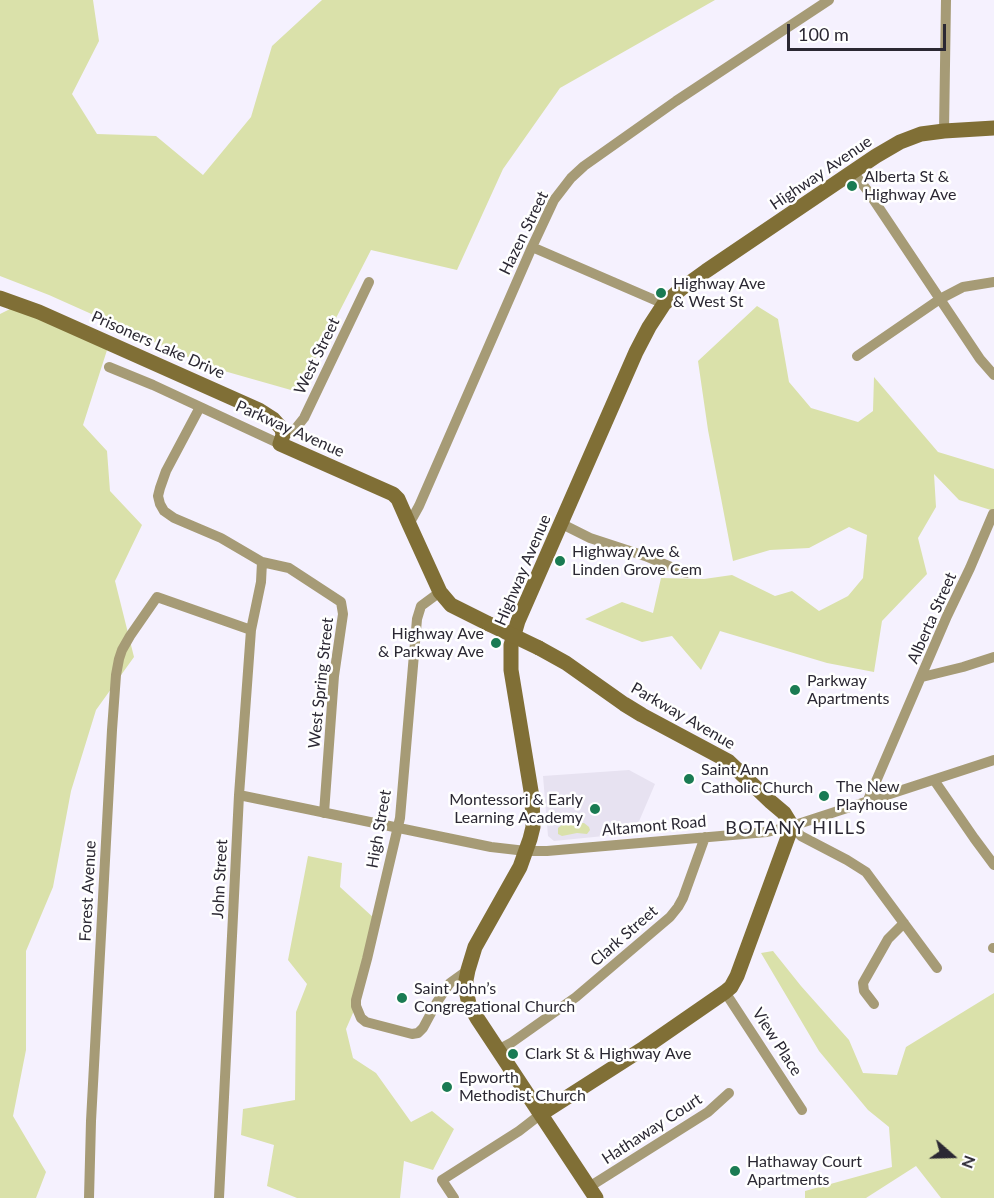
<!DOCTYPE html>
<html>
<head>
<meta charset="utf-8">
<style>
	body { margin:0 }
	#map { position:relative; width:994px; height:1198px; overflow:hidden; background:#f5f1fe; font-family:Lato,sans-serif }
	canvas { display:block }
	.north { position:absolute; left:922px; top:1126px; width:60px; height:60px; -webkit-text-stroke:4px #fff; paint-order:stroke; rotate:110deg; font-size:16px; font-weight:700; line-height:24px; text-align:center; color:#2b2833 }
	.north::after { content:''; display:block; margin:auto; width:21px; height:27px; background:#2b2833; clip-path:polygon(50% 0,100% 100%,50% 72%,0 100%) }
	.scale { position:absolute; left:787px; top:24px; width:159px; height:27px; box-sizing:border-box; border:3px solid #2b2833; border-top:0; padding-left:8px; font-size:18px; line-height:21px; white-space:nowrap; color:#2b2833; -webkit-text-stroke:4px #fff; paint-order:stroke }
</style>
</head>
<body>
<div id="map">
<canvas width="994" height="1198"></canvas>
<div class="north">N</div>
<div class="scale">100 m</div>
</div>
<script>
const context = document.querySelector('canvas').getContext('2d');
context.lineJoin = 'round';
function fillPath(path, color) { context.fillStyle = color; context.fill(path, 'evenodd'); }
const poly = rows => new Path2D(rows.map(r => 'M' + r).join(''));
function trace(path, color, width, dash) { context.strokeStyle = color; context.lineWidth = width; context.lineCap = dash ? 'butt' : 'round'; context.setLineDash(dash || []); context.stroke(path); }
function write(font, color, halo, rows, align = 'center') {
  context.font = font + ' Lato,sans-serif'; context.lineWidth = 5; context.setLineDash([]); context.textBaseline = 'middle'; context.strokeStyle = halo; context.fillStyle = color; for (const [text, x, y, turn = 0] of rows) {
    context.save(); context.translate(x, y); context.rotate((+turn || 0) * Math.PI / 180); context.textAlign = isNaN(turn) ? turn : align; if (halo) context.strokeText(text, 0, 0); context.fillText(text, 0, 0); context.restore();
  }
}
fillPath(poly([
	[629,770,655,784,634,833,554,841,548,836,543,776]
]), '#e7e2f1');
fillPath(poly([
	[0,0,93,0,99,41,72,94,97,134,156,136,203,175,251,117,272,46,322,0,715,0,560,88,503,169,457,270,371,250,298,392,210,367,49,295,0,276],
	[757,306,778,319,789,382,811,408,858,422,873,411,874,377,938,452,994,469,994,511,959,500,934,474,936,507,918,538,927,574,882,621,874,672,827,663,720,631,701,670,672,636,642,642,585,619,622,602,653,613,661,578,704,579,732,575,775,596,792,591,819,611,848,596,863,578,867,535,849,527,809,548,770,550,733,561,708,430,698,361],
	[12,308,108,347,83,425,107,451,110,491,142,525,115,581,134,657,96,710,71,791,53,887,26,951,26,1050,13,1116,46,1172,36,1198,0,1198,0,314],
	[584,823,589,827,590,830,587,834,577,833,562,836,558,834,558,828,563,824],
	[308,856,342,863,340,887,375,919,356,1006,346,1029,353,1058,376,1073,411,1122,432,1111,454,1129,433,1170,404,1161,400,1198,297,1198,267,1186,274,1145,241,1135,243,1109,295,1100,296,1012,307,984,288,960],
	[773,951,801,986,849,1040,863,1073,897,1075,906,1047,994,993,994,1198,941,1198,916,1166,866,1198,805,1198,805,1191,892,1167,889,1127,868,1110,819,1051,761,953]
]), '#dae1aa');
trace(poly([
	[944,131,946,0],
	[853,172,867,190,980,359,994,375],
	[532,247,664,304],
	[857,356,940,299,963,287,994,282],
	[109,367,153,385,280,444],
	[200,407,166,471,160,488,158,496,160,504,164,511,174,518,221,538,262,562,289,568,341,602,343,614,334,676,324,813],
	[283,435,291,432,296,428,304,418,369,282],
	[409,524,419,506,532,247,554,200,571,178,584,166,676,101,829,0],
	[562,524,590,538,645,556,686,573],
	[440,592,421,606,417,619,400,818,367,959,356,1000,356,1006,361,1018,366,1022,412,1034,418,1033,423,1028,437,1002,450,983,468,970],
	[922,677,963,667,994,657],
	[934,780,974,838,994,865],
	[239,795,491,847,526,851,547,851,767,832,792,826,994,760],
	[868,800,947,616,970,568,993,514],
	[792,826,801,836,847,860,866,872,937,968],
	[993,948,994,948],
	[725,992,802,1110],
	[874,1004,864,991,863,983,888,939,904,923],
	[498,1050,511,1043,576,997,670,917,678,907,683,898,705,837],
	[589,1187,708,1112,729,1093],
	[89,1198,91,1121,112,730,116,675,119,659,122,650,130,636,157,597,251,630],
	[219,1198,239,795,251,630,261,582,262,562],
	[454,1198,442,1180,519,1131,541,1114]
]), '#a69b76', 10);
trace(poly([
	[0,298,39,312,259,410,273,419,282,429,283,435,280,444,393,494,398,499,409,524,440,592,451,605,489,624],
	[539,648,566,663,624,704,642,715,728,761,771,802,784,813,792,826,737,976,731,987,725,992,644,1048,541,1114],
	[596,1198,477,1018,469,1004,467,995,466,980,468,970,475,947,520,867,530,839,533,827,532,797,511,670,511,645,518,621,636,352,649,327,664,304,681,289,706,271,876,156,900,142,921,134,944,131,994,128]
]), '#806f36', 15);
trace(poly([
	[489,624,539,648]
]), '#806f36', 15);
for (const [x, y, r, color] of [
	[852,186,6,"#1a7b53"],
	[661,293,6,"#1a7b53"],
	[560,561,6,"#1a7b53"],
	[496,643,6,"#1a7b53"],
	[795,690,6,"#1a7b53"],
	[689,779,6,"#1a7b53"],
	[824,796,6,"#1a7b53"],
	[595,809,6,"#1a7b53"],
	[402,998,6,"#1a7b53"],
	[513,1054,6,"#1a7b53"],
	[447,1087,6,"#1a7b53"],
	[735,1171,6,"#1a7b53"]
]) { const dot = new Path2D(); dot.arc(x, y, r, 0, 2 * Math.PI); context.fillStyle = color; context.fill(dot); trace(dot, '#fff', 2); }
write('16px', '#2b2833', '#fff', [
	["Highway Avenue",821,173,-34],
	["Hazen Street",524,233,-64],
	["Prisoners Lake Drive",158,345,24],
	["West Street",317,356,-64],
	["Parkway Avenue",290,429,24],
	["Highway Avenue",523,570,-67],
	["Alberta Street",932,618,-66],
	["West Spring Street",321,683,-84],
	["Parkway Avenue",683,716,30],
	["Altamont Road",654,826,-5],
	["High Street",379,829,-80],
	["John Street",220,879,-87],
	["Forest Avenue",88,891,-87],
	["Clark Street",624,936,-41],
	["View Place",777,1042,57],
	["Hathaway Court",652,1129,-33]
]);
write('16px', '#2b2833', '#fff', [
	["Alberta St &",864,177],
	["Highway Ave",864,195],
	["Highway Ave",673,284],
	["& West St",673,302],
	["Highway Ave &",572,552],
	["Linden Grove Cem",572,570],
	["Highway Ave",484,634,"right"],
	["& Parkway Ave",484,652,"right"],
	["Parkway",807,681],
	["Apartments",807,699],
	["Saint Ann",701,770],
	["Catholic Church",701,788],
	["The New",836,787],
	["Playhouse",836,805],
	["Montessori & Early",583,800,"right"],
	["Learning Academy",583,818,"right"],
	["Saint John’s",414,989],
	["Congregational Church",414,1007],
	["Clark St & Highway Ave",525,1054],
	["Epworth",459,1078],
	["Methodist Church",459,1096],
	["Hathaway Court",747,1162],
	["Apartments",747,1180]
], 'left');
context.letterSpacing = '1.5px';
write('18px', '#2b2833', '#fff', [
	["BOTANY HILLS",796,828]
]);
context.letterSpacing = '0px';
</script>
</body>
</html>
